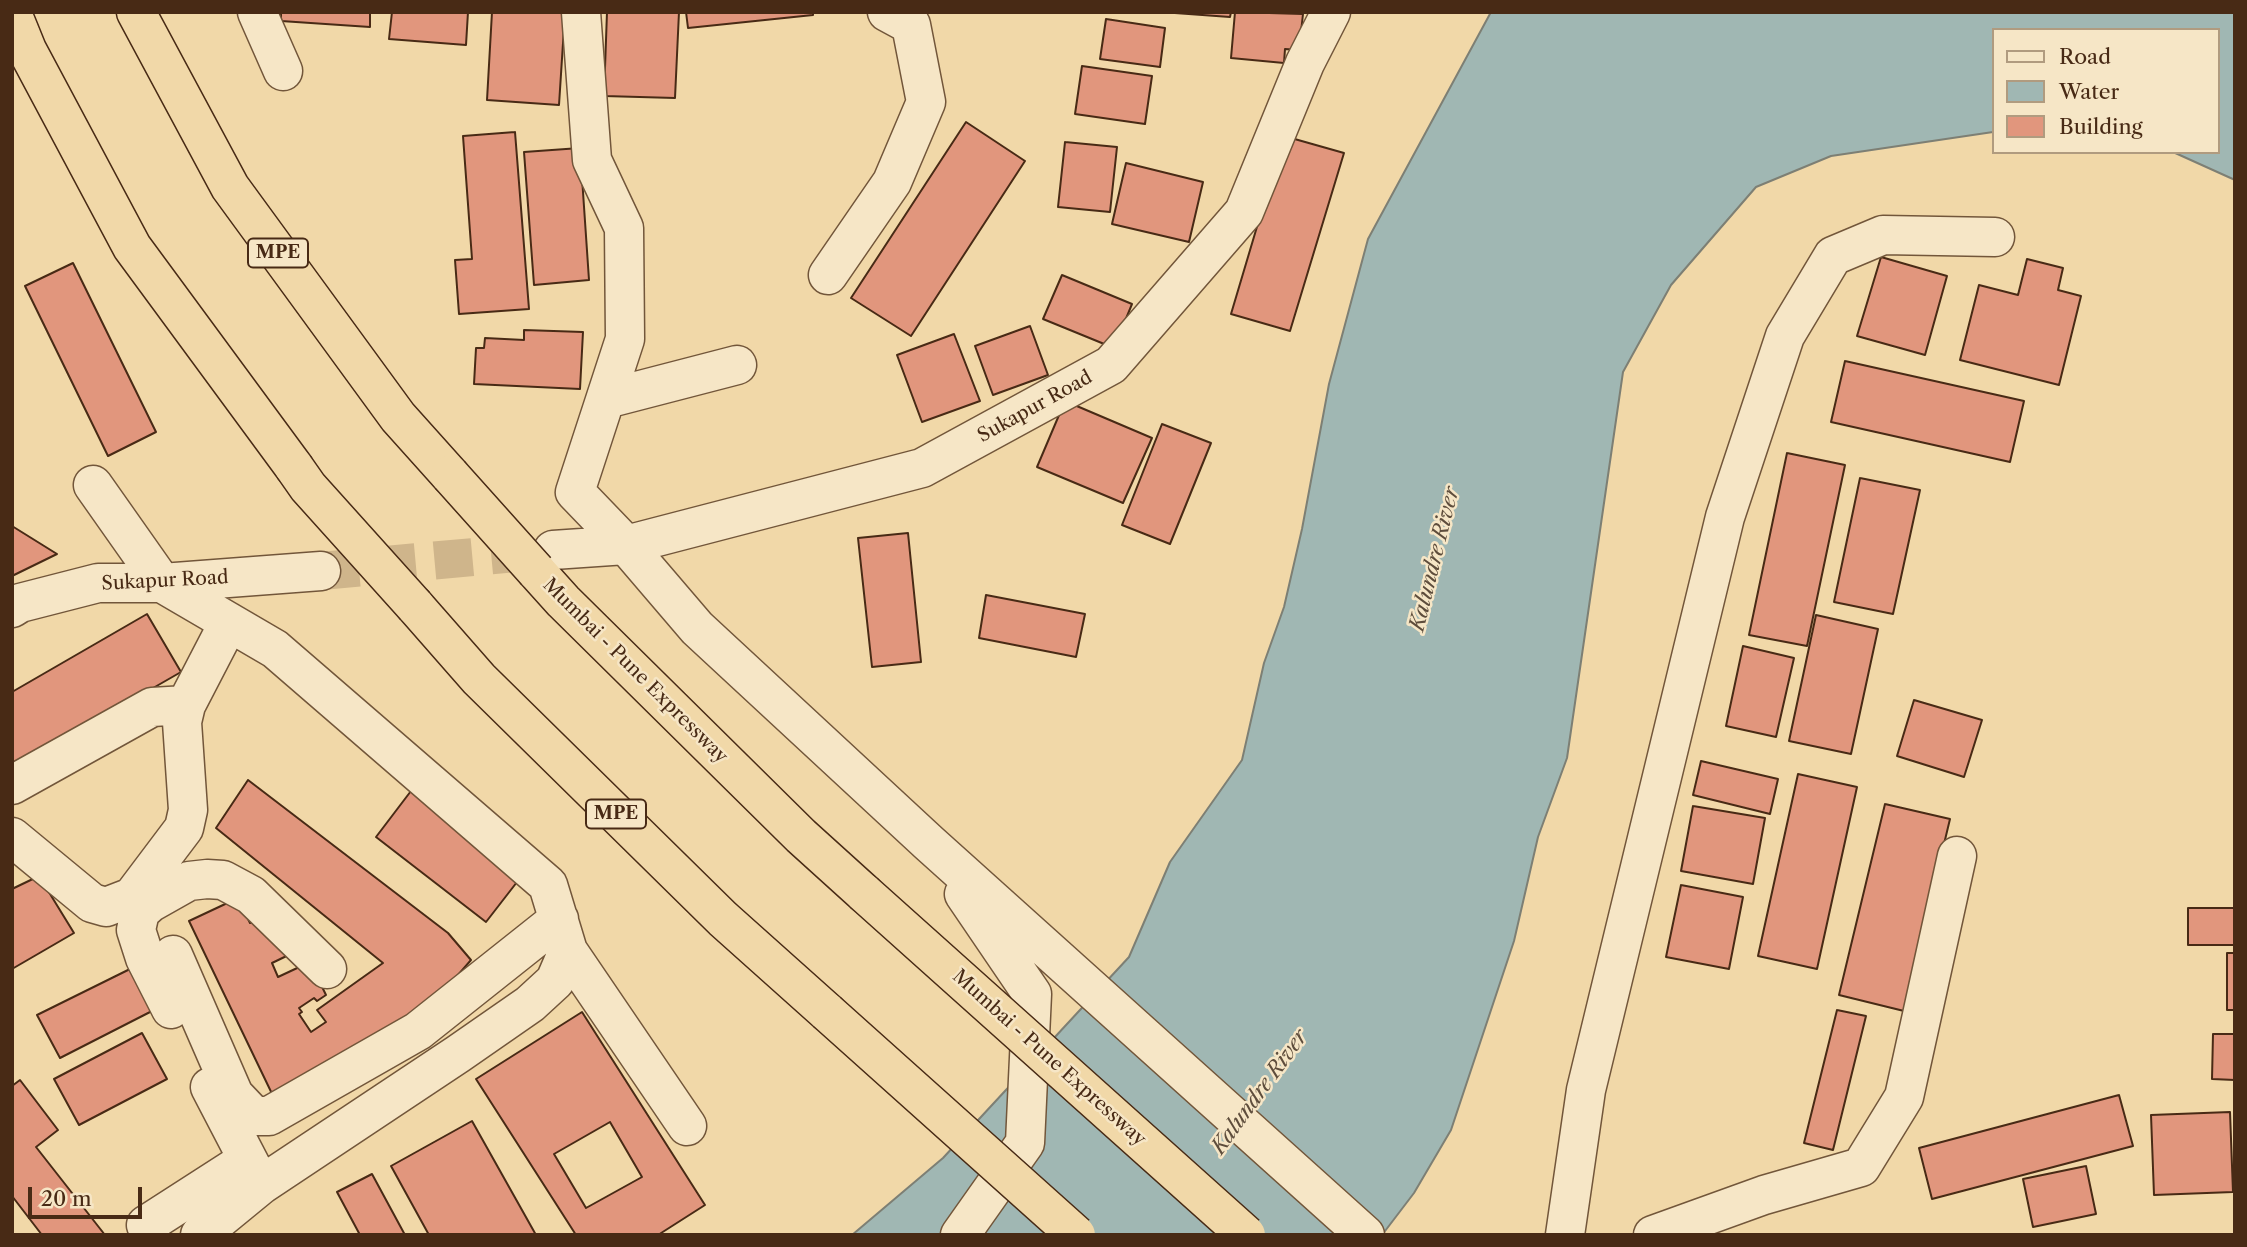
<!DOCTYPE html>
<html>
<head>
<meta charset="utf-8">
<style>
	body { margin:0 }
	#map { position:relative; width:2247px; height:1247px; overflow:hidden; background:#f1d8a8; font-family:"Libre Caslon Text",serif }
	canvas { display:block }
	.frame { position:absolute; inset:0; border:14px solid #482a15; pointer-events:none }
	.legend { position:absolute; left:1992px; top:28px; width:228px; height:126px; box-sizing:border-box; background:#f6e6c6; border:2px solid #b09b7f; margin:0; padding:9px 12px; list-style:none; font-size:21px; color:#482a15 }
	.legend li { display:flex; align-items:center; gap:14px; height:35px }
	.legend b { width:35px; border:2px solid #b09b7f }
	.scale { position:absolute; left:28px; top:1187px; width:114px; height:32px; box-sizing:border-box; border:4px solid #482a15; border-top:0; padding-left:9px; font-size:21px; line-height:24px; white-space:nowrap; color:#482a15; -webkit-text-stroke:5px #f6e6c6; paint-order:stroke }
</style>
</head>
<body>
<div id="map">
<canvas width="2247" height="1247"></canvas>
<div class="frame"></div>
<ul class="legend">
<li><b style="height:9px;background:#f6e6c6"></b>Road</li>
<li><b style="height:19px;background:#a0b7b3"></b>Water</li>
<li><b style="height:19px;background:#e1967d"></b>Building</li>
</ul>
<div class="scale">20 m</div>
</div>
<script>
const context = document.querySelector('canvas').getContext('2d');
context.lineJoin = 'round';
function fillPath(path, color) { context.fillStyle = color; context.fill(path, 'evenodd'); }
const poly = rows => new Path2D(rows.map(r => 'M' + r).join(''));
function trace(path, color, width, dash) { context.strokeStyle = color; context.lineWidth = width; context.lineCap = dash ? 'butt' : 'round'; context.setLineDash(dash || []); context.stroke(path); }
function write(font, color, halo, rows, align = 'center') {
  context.font = font + ' "Libre Caslon Text",serif'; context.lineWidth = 5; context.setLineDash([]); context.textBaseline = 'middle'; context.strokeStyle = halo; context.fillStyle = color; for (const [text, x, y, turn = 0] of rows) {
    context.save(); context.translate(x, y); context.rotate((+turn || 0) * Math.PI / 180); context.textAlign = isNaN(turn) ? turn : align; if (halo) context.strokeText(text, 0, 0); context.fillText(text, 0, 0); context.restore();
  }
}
const water = poly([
	[1491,12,2235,12,2235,180,2173,152,2217,152,2217,30,1993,30,1993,132,1831,156,1756,187,1671,285,1623,372,1567,758,1538,837,1514,941,1451,1130,1414,1193,1382,1235,852,1235,943,1158,1129,957,1170,862,1242,760,1264,663,1284,607,1302,529,1329,384,1368,239,1491,12]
]);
fillPath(water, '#a0b7b3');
trace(water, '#7d7f74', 2);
const building = poly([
	[281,12,370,12,370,27,281,21,281,12],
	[392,12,468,12,466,45,389,39,392,12],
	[492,12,565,12,559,105,487,100,492,12],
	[607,12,679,12,675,98,604,96,607,12],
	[686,12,813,12,813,15,688,28,686,12],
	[1161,12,1231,12,1230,17,1161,12],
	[1235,12,1303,14,1299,50,1285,49,1284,63,1231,58,1235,12],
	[1106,19,1165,28,1160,67,1100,59,1106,19],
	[1082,66,1152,76,1145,124,1075,114,1082,66],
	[966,122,1025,161,911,336,851,298,966,122],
	[515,132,529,309,459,314,455,260,472,259,463,136,515,132],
	[1284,136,1344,153,1290,331,1231,314,1284,136],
	[1065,142,1117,147,1110,212,1058,207,1065,142],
	[580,148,589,280,534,285,524,152,580,148],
	[1126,163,1203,182,1189,242,1112,224,1126,163],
	[1881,257,1947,276,1925,355,1857,336,1881,257],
	[2027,259,2063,268,2058,290,2081,296,2059,385,1960,360,1979,285,2018,295,2027,259],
	[73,263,156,432,108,456,25,286,73,263],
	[1062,275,1132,304,1114,348,1043,319,1062,275],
	[1030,326,1048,375,993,395,975,346,1030,326],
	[524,330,583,332,580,389,474,384,476,348,484,348,485,338,524,340,524,330],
	[954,334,980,401,922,422,897,355,954,334],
	[1845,361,2024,401,2010,462,1831,422,1845,361],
	[1065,401,1152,438,1123,503,1037,467,1065,401],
	[1162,424,1211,443,1170,544,1122,525,1162,424],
	[1787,453,1845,465,1807,646,1749,635,1787,453],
	[1860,478,1920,490,1893,614,1834,602,1860,478],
	[12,526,57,554,12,576,12,526],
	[908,533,921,662,872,667,858,538,908,533],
	[986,595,1085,614,1076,657,979,638,986,595],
	[147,614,181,672,12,769,12,692,147,614],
	[1816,615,1878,629,1851,754,1789,741,1816,615],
	[1743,646,1794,658,1776,737,1726,726,1743,646],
	[1914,700,1982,720,1964,777,1897,756,1914,700],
	[1701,761,1778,779,1770,814,1693,795,1701,761],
	[1798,774,1857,787,1817,969,1758,956,1798,774],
	[248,780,448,933,471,960,425,1013,275,1100,189,921,238,898,250,923,265,917,297,951,272,963,278,977,310,962,326,995,317,1001,314,998,299,1008,302,1012,299,1014,311,1032,326,1022,317,1010,383,963,216,828,248,780],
	[414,787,524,873,486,922,376,837,414,787],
	[1885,804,1950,819,1904,1011,1839,995,1885,804],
	[1693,806,1765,818,1753,884,1681,871,1693,806],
	[39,876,74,933,12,969,12,889,39,876],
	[1681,885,1743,897,1729,969,1666,957,1681,885],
	[2188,908,2235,908,2235,945,2188,945,2188,908],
	[2227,953,2235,953,2235,1010,2227,1010,2227,953],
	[130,969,152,1011,60,1058,37,1015,130,969],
	[1837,1010,1866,1016,1833,1150,1804,1143,1837,1010],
	[582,1012,705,1205,658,1235,576,1235,476,1079,582,1012],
	[142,1033,167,1079,79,1125,54,1079,142,1033],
	[2213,1034,2235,1034,2235,1080,2212,1079,2213,1034],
	[20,1080,58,1130,36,1147,105,1235,42,1235,12,1196,12,1086,20,1080],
	[2119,1095,2133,1146,1932,1199,1919,1148,2119,1095],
	[2230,1112,2233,1192,2154,1195,2151,1115,2230,1112],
	[472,1121,536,1235,429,1235,391,1166,472,1121],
	[610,1122,642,1177,586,1208,554,1154,610,1122],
	[2086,1166,2096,1214,2033,1227,2023,1179,2086,1166],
	[372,1174,405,1235,360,1235,337,1192,372,1174]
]);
fillPath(building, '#e1967d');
trace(building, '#482a15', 2);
trace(poly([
	[321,571,549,550]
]), '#cfb58b', 38, [38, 19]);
const minor = poly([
	[257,12,283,71],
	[581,12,592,160,624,228,625,339,575,492,626,545,697,628,929,843,1365,1235],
	[828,275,892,182,926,102,911,25,887,12],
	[606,399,737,365],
	[93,485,162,583,275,649,548,885,568,951,555,981,530,1004,458,1054,261,1185,200,1235],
	[553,550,626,545,922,468,1111,365,1244,212,1305,63,1331,12],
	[12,608,20,603,98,583,162,583,321,571],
	[12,785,152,707,186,705],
	[12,837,92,903,106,907,132,897,184,828,188,810,182,722,186,705,229,622],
	[568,951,687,1126],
	[173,955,234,1095,254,1116,269,1116,418,1031,559,919],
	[171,1009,145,958,136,930,140,912,150,903,189,881,207,879,223,880,251,895,327,969],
	[210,1087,261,1185],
	[146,1225,247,1160],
	[960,1235,1025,1143,1032,994,964,894],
	[1565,1235,1586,1090,1725,517,1785,336,1833,256,1883,235,1995,237],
	[1653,1235,1764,1195,1861,1167,1904,1097,1957,856]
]);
const highway = poly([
	[136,12,230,187,398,417,450,475],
	[12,13,27,50,132,247,294,467],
	[536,571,563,601,801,836,864,893],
	[415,606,479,679,723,919,827,1012]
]);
trace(minor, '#72563a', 41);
trace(highway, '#482a15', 41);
trace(minor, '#f6e6c6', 38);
trace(highway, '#f1d8a8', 38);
const highwayBridge = poly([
	[294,467,308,487,415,606],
	[450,475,536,571],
	[864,893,1246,1235],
	[827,1012,1076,1235]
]);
trace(highwayBridge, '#482a15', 41, []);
trace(highwayBridge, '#f1d8a8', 38);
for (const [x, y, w] of [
	[278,253,60],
	[616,814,60]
]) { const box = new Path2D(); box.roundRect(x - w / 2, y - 14.5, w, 29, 5); context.fillStyle = '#f6e6c6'; context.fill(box); trace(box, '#482a15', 2); }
write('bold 18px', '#482a15', null, [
	["MPE",278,253],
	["MPE",616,814]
]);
write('19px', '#482a15', '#f6e6c6', [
	["Sukapur Road",1035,407,-29],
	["Sukapur Road",165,581,-3],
	["Mumbai - Pune Expressway",635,671,45],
	["Mumbai - Pune Expressway",1049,1058,42]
]);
write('italic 21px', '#5e4d3c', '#f6e6c6', [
	["Kalundre River",1435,559,-76],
	["Kalundre River",1260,1092,-54]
]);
</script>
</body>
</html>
